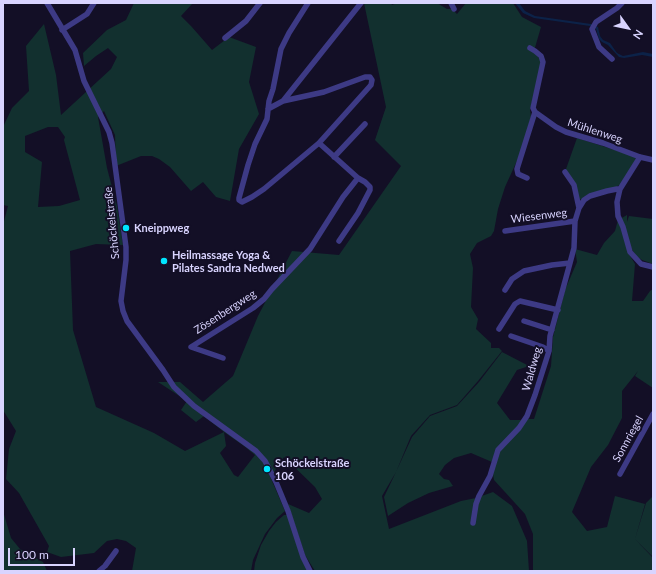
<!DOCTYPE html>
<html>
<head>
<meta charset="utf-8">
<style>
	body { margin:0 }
	#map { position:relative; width:656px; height:574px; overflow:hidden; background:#130f26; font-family:Lato,sans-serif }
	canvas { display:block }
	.frame { position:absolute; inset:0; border:4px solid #d9d4ff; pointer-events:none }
	.north { position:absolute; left:608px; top:8px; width:40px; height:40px; -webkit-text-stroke:3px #130f26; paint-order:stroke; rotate:123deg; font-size:11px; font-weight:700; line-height:16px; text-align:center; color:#d9d4ff }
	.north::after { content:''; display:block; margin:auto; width:14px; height:18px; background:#d9d4ff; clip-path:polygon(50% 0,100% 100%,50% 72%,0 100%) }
	.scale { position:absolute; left:8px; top:548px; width:67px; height:18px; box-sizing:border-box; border:2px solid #d9d4ff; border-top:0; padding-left:5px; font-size:12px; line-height:14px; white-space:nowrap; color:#d9d4ff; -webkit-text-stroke:3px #130f26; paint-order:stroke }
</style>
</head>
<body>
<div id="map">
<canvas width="656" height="574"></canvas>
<div class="frame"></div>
<div class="north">N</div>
<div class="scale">100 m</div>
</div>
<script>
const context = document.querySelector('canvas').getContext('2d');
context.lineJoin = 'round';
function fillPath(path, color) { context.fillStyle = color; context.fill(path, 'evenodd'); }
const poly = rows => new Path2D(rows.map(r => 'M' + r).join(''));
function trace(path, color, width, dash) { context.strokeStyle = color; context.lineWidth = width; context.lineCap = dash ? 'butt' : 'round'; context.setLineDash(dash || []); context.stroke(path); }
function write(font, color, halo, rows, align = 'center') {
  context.font = font + ' Lato,sans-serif'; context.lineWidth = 4; context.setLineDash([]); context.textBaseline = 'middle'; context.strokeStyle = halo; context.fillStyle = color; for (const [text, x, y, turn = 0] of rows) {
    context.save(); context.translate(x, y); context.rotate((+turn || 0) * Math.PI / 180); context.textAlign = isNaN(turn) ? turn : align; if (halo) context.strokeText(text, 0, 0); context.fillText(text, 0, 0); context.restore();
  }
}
fillPath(poly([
	[134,3,193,3,181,16,191,26,212,50,229,37,256,47,249,82,259,114,239,149,230,201,216,197,203,182,191,191,170,167,159,159,152,156,141,156,116,166,115,135,104,111,98,117,107,168,117,206,123,245,96,244,70,251,73,330,96,407,154,433,185,451,224,432,204,416,196,422,181,410,187,401,158,382,180,382,203,402,233,376,258,316,292,251,339,255,401,166,375,140,386,107,364,3,391,3,392,5,397,3,437,3,447,9,452,9,457,14,466,3,513,3,522,17,541,27,534,51,541,61,540,71,530,110,531,117,521,152,505,187,498,209,494,231,491,236,477,243,470,254,473,268,471,307,478,319,476,329,491,343,491,348,499,348,502,351,478,381,457,405,430,415,411,436,396,472,382,496,389,529,461,501,476,498,493,492,512,506,527,541,529,571,315,571,305,555,288,504,309,513,322,499,315,487,284,457,274,472,269,474,285,511,277,518,265,534,253,560,251,571,132,571,136,548,126,541,117,539,107,541,94,553,61,557,47,552,49,546,19,493,6,479,9,449,16,431,3,410,3,225,8,206,3,205,3,127,12,108,29,91,26,46,44,24,56,75,61,115,111,69,117,57,108,48,96,56,84,66,83,53,107,30,126,20],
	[48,127,58,127,65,137,64,140,80,200,59,206,38,207,42,162,25,152,25,136],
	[224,432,244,446,255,455,238,477,234,475,220,453,226,446],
	[577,138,634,156,636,159,623,183,616,187,579,200,575,185,566,169],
	[627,215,627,222,629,216,653,219,653,264,642,260,636,256,631,248,629,254,635,264,632,301,643,301,650,291,653,289,653,388,635,376,638,371,622,391,622,418,608,445,591,467,572,512,587,531,607,527,615,496,645,504,635,539,653,558,653,571,533,571,533,534,525,514,494,480,493,474,497,455,526,419,534,419,551,366,553,337,565,290,577,262,575,249,597,255,604,243,615,231,618,220],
	[502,352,529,366,517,370,497,403,510,420,523,420,492,462,471,453,454,458,445,465,439,474,444,479,449,480,453,486,429,493,408,503,388,516,384,497,396,472,412,437,430,416,457,406,479,382],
	[653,496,653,557,635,539,646,503],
	[3,511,11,538,20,549,43,562,47,571,3,571],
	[284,515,287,515,309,571,254,571,255,563,261,545,269,531,276,522]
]), '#12302f');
fillPath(poly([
	[515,3,519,3,525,11,535,16,591,24,598,27,600,36,603,40,610,43,617,53,623,56,643,52,653,54,653,57,642,55,624,58,619,57,608,45,602,42,599,39,596,29,590,26,534,18,523,13]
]), '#0c2248');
trace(poly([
	[47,3,75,50,84,81,109,132,112,143,126,247,126,260,121,301,123,311,127,321,163,370,174,387,194,406,256,451,265,461,276,482,288,511,303,557,310,571],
	[451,3,454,9],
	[62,30,87,14,94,3],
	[225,38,246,21,260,3],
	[612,59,599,47,592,29,596,22,617,8,622,3],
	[283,101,361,3],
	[268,109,283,101,324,92,365,77,370,77,372,80,371,85,319,143,264,189,252,197,242,202,239,200,239,198,248,165,255,144,267,119,269,101,273,89,281,49,289,33,308,3],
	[535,112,556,127,566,132,603,143,640,157,653,160],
	[334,157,365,124],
	[565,172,574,185,579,208],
	[527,178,518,174,517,169,535,112,533,108,543,62,541,56,535,51,530,48],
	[620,189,617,202,618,216,623,227,630,252,641,264,653,267],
	[505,231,575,221],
	[339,241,358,213,370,190,370,187,365,182,358,178],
	[505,290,512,279,524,271,552,265,570,263],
	[524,321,552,330],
	[499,329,515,304,520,301,558,310],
	[511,336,543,347,549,351],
	[223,358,191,347,253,308,264,299,272,289,310,249,343,197,358,178,319,143],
	[620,474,653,414],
	[473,523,476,504,479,496,490,476,498,450,519,428,527,416,535,395,549,351,550,336,570,263,574,248,575,221,579,208,584,200,590,196,607,191,617,189,620,189,640,157],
	[99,571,105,566,116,551]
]), '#3d3a85', 5.5);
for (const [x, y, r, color] of [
	[126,228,4,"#00e5ff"],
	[164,261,4,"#00e5ff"],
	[267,469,4,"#00e5ff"]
]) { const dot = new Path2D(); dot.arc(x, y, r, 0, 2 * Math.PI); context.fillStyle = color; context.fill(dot); trace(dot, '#130f26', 1.5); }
write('11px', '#d9d4ff', '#130f26', [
	["Mühlenweg",595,131,18],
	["Wiesenweg",539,216,-7],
	["Schöckelstraße",112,223,-96],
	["Zösenbergweg",225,312,-33],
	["Waldweg",532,369,-74],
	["Sonnriegel",628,439,-61]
]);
write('bold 11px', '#d9d4ff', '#130f26', [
	["Kneippweg",134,228],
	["Heilmassage Yoga &",172,255],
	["Pilates Sandra Nedwed",172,268],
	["Schöckelstraße",275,463],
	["106",275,476]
], 'left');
</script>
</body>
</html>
